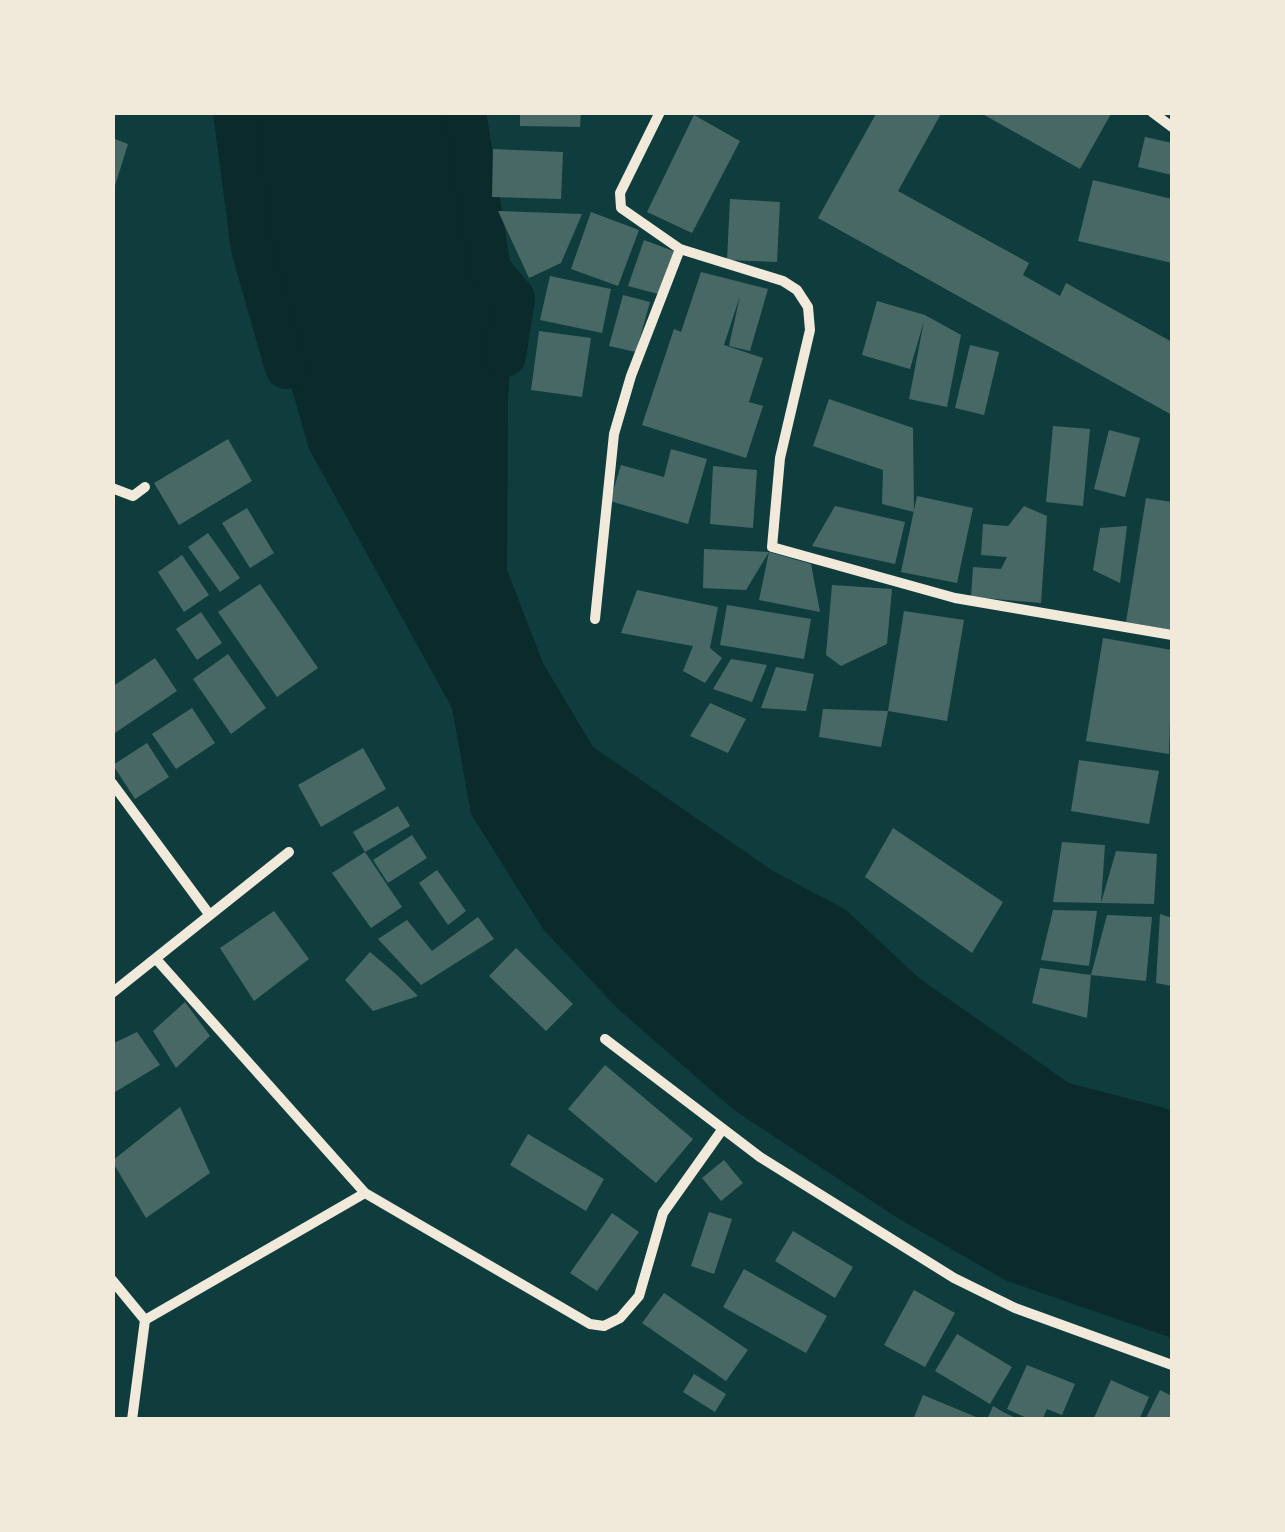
<!DOCTYPE html>
<html>
<head>
<meta charset="utf-8">
<style>
	body { margin:0 }
	#map { position:relative; width:1285px; height:1532px; overflow:hidden; background:#0f3d3e; font-family:"IBM Plex Sans",sans-serif }
	canvas { display:block }
	.frame { position:absolute; inset:0; border:115px solid #f1e9da; pointer-events:none }
</style>
</head>
<body>
<div id="map">
<canvas width="1285" height="1532"></canvas>
<div class="frame"></div>
</div>
<script>
const context = document.querySelector('canvas').getContext('2d');
context.lineJoin = 'round';
function fillPath(path, color) { context.fillStyle = color; context.fill(path, 'evenodd'); }
const poly = rows => new Path2D(rows.map(r => 'M' + r).join(''));
function trace(path, color, width, dash) { context.strokeStyle = color; context.lineWidth = width; context.lineCap = dash ? 'butt' : 'round'; context.setLineDash(dash || []); context.stroke(path); }
fillPath(poly([
	[234,113,465,113,490,270,514,298,508,401,507,570,543,663,593,747,773,871,846,910,920,979,1069,1083,1172,1110,1172,1338,1007,1281,896,1217,734,1110,618,1009,543,929,471,814,452,708,309,449,252,250]
]), '#0a2a2b');
trace(poly([
	[234,112,252,249,286,368],
	[465,112,490,270,514,298,505,356]
]), '#0a2a2b', 42);
fillPath(poly([
	[520,112,581,112,580,127,520,126],
	[877,112,942,112,898,191,1029,263,1023,275,1060,296,1066,283,1172,342,1172,415,818,218],
	[979,112,1112,112,1080,169],
	[694,115,740,141,692,233,647,212],
	[1145,137,1172,143,1172,175,1138,167],
	[112,138,128,144,113,192,112,192],
	[493,149,563,152,561,199,492,197],
	[1093,180,1172,199,1172,263,1078,241],
	[730,199,780,202,777,262,727,260],
	[498,211,582,214,561,263,529,278],
	[591,212,639,230,618,286,571,269],
	[644,240,676,252,658,294,628,286],
	[701,272,768,289,750,351,729,346,740,296,724,345,763,358,749,402,763,406,746,458,642,425,674,329,681,332],
	[550,276,611,289,602,333,540,320],
	[623,295,650,302,636,352,609,346],
	[877,301,925,315,961,335,947,407,909,399,924,321,910,369,862,355],
	[539,331,591,338,582,397,531,390],
	[970,345,999,352,984,415,955,408],
	[829,399,913,428,914,512,882,504,883,470,813,446],
	[1053,426,1090,429,1083,506,1046,502],
	[1109,430,1140,438,1125,497,1094,489],
	[228,439,252,481,179,525,154,483],
	[671,449,707,459,688,524,610,501,621,465,664,477],
	[713,466,757,470,753,528,710,524],
	[917,496,973,508,957,583,901,572],
	[1146,498,1172,502,1172,630,1126,622],
	[835,506,905,522,895,564,812,546],
	[1024,506,1047,516,1041,603,971,597,973,567,1001,569,1007,557,981,555,983,524,1008,526],
	[247,508,274,553,250,568,222,523],
	[1127,526,1120,583,1093,570,1100,528],
	[208,533,240,578,220,592,188,547],
	[704,549,769,552,811,564,820,612,759,600,769,552,746,590,703,588],
	[182,555,209,595,184,612,158,572],
	[260,584,318,668,277,697,218,612],
	[832,585,892,589,887,644,841,666,826,655],
	[637,590,718,607,710,648,722,658,705,683,683,671,693,646,621,633],
	[727,605,811,619,804,659,720,645],
	[904,611,964,620,947,721,888,711],
	[201,612,222,643,197,660,176,629],
	[1103,638,1172,650,1169,754,1086,741],
	[228,654,266,708,231,734,193,679],
	[155,658,177,691,112,735,112,687],
	[731,659,767,665,752,702,713,689],
	[776,667,814,674,806,711,761,708],
	[710,703,746,719,728,753,690,736],
	[192,708,215,743,176,769,152,734],
	[823,709,888,711,881,747,819,737],
	[147,743,169,777,135,799,113,765],
	[363,748,386,789,321,827,298,785],
	[1079,760,1159,771,1149,824,1071,811],
	[398,806,410,826,365,852,353,832],
	[893,828,1003,902,972,953,865,877],
	[412,835,427,858,388,883,373,860],
	[1062,842,1105,845,1101,903,1053,902],
	[1116,851,1157,854,1154,904,1101,903],
	[365,852,402,907,371,928,332,873],
	[437,870,466,911,448,925,419,883],
	[1053,910,1097,911,1089,966,1041,960],
	[274,911,309,959,254,1001,220,948],
	[1160,914,1172,918,1172,986,1156,983],
	[1107,915,1152,917,1146,981,1091,975],
	[478,917,494,939,421,985,378,939,407,920,432,951],
	[516,948,573,1004,546,1031,489,976],
	[370,952,397,975,418,996,373,1011,345,980],
	[1040,968,1091,975,1087,1018,1032,1003],
	[185,1002,210,1036,176,1068,153,1031],
	[137,1032,160,1065,115,1092,112,1044],
	[605,1065,693,1139,656,1183,568,1109],
	[180,1107,210,1173,146,1218,112,1161],
	[528,1134,604,1179,586,1211,510,1165],
	[724,1160,743,1183,721,1201,702,1178],
	[709,1212,732,1219,714,1274,691,1266],
	[612,1213,639,1232,597,1291,570,1273],
	[793,1231,853,1267,835,1298,775,1261],
	[744,1269,827,1316,806,1353,723,1307],
	[914,1290,955,1313,925,1367,884,1345],
	[664,1293,748,1350,726,1381,642,1323],
	[957,1334,1012,1367,990,1404,935,1371],
	[1027,1365,1075,1384,1062,1415,1047,1409,1042,1420,1031,1420,1007,1409],
	[694,1374,726,1394,715,1412,683,1392],
	[1111,1380,1149,1397,1139,1420,1093,1420],
	[1160,1390,1172,1396,1172,1420,1145,1420],
	[923,1395,981,1419,981,1420,913,1420],
	[993,1406,1005,1413,1020,1420,987,1420]
]), '#486865');
trace(poly([
	[660,112,620,193,621,208,680,249,783,281,797,290,808,307,810,330,780,458,772,547,955,598,1172,635],
	[1152,112,1172,127],
	[112,488,133,496,145,487],
	[595,619,614,434,631,376,680,249],
	[112,783,209,914],
	[157,960,365,1193],
	[112,993,289,852],
	[605,1039,760,1157,954,1278,1015,1308,1172,1365],
	[112,1280,145,1320],
	[132,1420,145,1320,365,1193,590,1324,604,1326,620,1318,639,1296,663,1213,722,1130]
]), '#f1e9da', 10);
</script>
</body>
</html>
